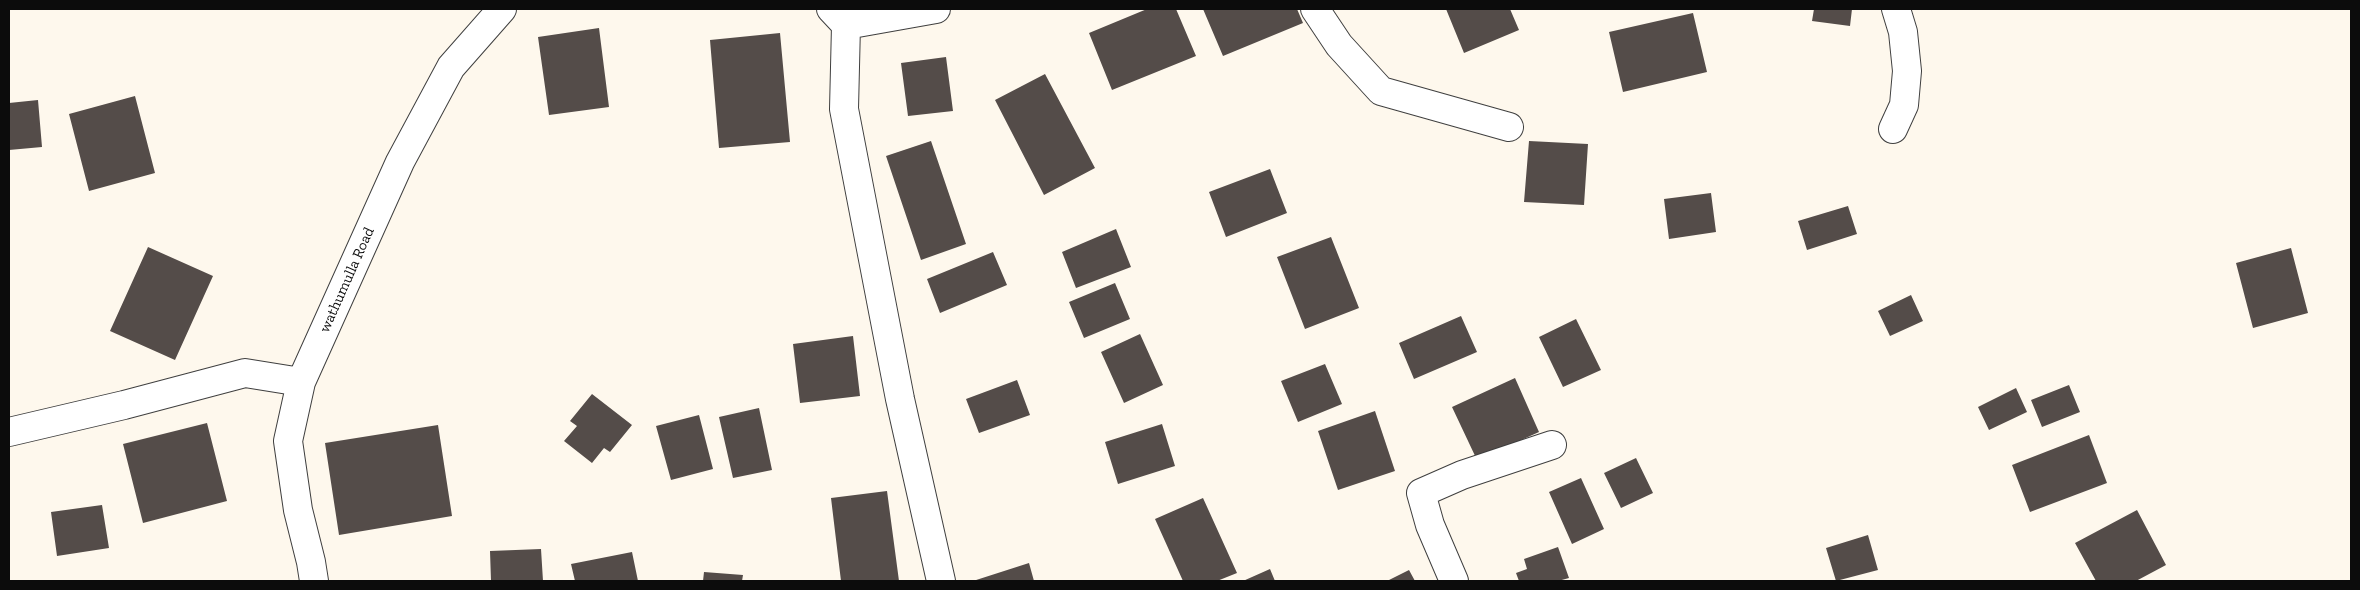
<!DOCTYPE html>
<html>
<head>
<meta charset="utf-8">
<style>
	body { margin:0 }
	#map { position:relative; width:2360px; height:590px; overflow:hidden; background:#fef8ed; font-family:"Zilla Slab",serif }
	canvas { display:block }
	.frame { position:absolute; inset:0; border:10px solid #0c0c0c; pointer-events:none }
</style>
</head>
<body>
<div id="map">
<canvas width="2360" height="590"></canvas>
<div class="frame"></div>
</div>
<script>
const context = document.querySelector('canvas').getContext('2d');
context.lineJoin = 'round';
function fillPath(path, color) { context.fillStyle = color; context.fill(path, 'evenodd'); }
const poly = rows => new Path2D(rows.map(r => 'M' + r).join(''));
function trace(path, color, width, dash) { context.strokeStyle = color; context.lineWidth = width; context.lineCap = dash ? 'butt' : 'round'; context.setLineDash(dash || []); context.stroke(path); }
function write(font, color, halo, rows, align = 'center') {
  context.font = font + ' "Zilla Slab",serif'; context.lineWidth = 5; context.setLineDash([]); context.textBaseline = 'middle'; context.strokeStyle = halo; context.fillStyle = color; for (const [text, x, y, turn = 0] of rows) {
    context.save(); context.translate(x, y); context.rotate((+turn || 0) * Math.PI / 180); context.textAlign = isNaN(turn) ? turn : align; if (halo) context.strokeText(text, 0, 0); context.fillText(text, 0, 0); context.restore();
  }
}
fillPath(poly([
	[1147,9,1176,9,1196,56,1112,90,1089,33],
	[1203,9,1297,9,1303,23,1223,56],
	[1446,9,1510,9,1519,30,1464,53],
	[1814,9,1852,9,1850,26,1812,21],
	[1693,13,1707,72,1623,92,1609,32],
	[599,28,609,107,549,115,538,37],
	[780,33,790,142,719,148,710,40],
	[946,57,953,111,908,116,901,63],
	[1045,74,1095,168,1044,195,995,100],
	[135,96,155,173,89,191,69,114],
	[38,100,42,147,9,150,9,103],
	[931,141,966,244,921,260,886,156],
	[1529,141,1588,144,1584,205,1524,202],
	[1270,169,1287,213,1226,237,1209,192],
	[1711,193,1716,232,1669,239,1664,199],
	[1848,206,1857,234,1807,250,1798,221],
	[1116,229,1131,267,1076,288,1062,252],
	[1331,237,1359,308,1305,329,1277,257],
	[148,247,213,276,175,360,110,331],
	[2291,248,2308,313,2253,328,2236,263],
	[993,252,1007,285,940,313,927,279],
	[1115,283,1130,319,1084,338,1069,302],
	[1911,295,1923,321,1890,336,1878,311],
	[1461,316,1477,352,1414,379,1399,343],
	[1576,319,1601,370,1563,387,1539,337],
	[1140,334,1163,385,1124,403,1101,352],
	[853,336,860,396,800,403,793,344],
	[1325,364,1342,404,1298,422,1281,381],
	[1515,378,1539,432,1477,460,1452,407],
	[1017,380,1030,415,979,433,966,399],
	[2069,385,2080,412,2042,427,2031,400],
	[2016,388,2027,412,1989,430,1978,407],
	[592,394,632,425,610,452,604,448,592,463,564,441,577,426,570,421],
	[759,408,772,470,733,478,719,417],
	[1375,411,1395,471,1338,490,1318,431],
	[699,415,713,469,671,480,656,426],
	[207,423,227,501,143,523,123,444],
	[1162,424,1175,466,1118,484,1105,442],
	[438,425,452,516,339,535,325,443],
	[2089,435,2107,483,2030,512,2012,465],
	[1636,458,1653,493,1621,508,1604,473],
	[1581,478,1604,529,1572,544,1549,492],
	[887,491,899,581,841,581,831,498],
	[1203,498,1237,573,1217,581,1183,581,1155,519],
	[102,505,109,548,57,556,51,512],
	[2137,510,2166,565,2136,581,2096,581,2075,543],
	[1868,535,1878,570,1836,581,1826,548],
	[1558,547,1569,578,1558,581,1519,581,1516,573,1527,569,1524,559],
	[541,549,543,581,491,581,490,551],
	[632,552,638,581,575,581,571,564],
	[1029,563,1034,581,973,581],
	[1270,569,1275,581,1243,581],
	[1409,570,1415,581,1387,581],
	[704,572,743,575,742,581,703,581]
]), '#544c49');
const street = poly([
	[831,9,846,25,844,109,900,399,941,581],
	[1315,9,1339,45,1381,91,1509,127],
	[846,25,936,9],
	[1893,129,1904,105,1907,71,1903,32,1896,9],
	[9,432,124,405,245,373,301,382],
	[314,581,311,562,298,510,288,441,301,382,400,162,451,67,502,9],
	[1454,581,1430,525,1421,493,1462,475,1552,445]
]);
trace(street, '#3f3f3f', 30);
trace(street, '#fff', 28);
write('15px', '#0c0c0c', '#fff', [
	["wathumulla Road",347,280,-66]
]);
</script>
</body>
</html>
